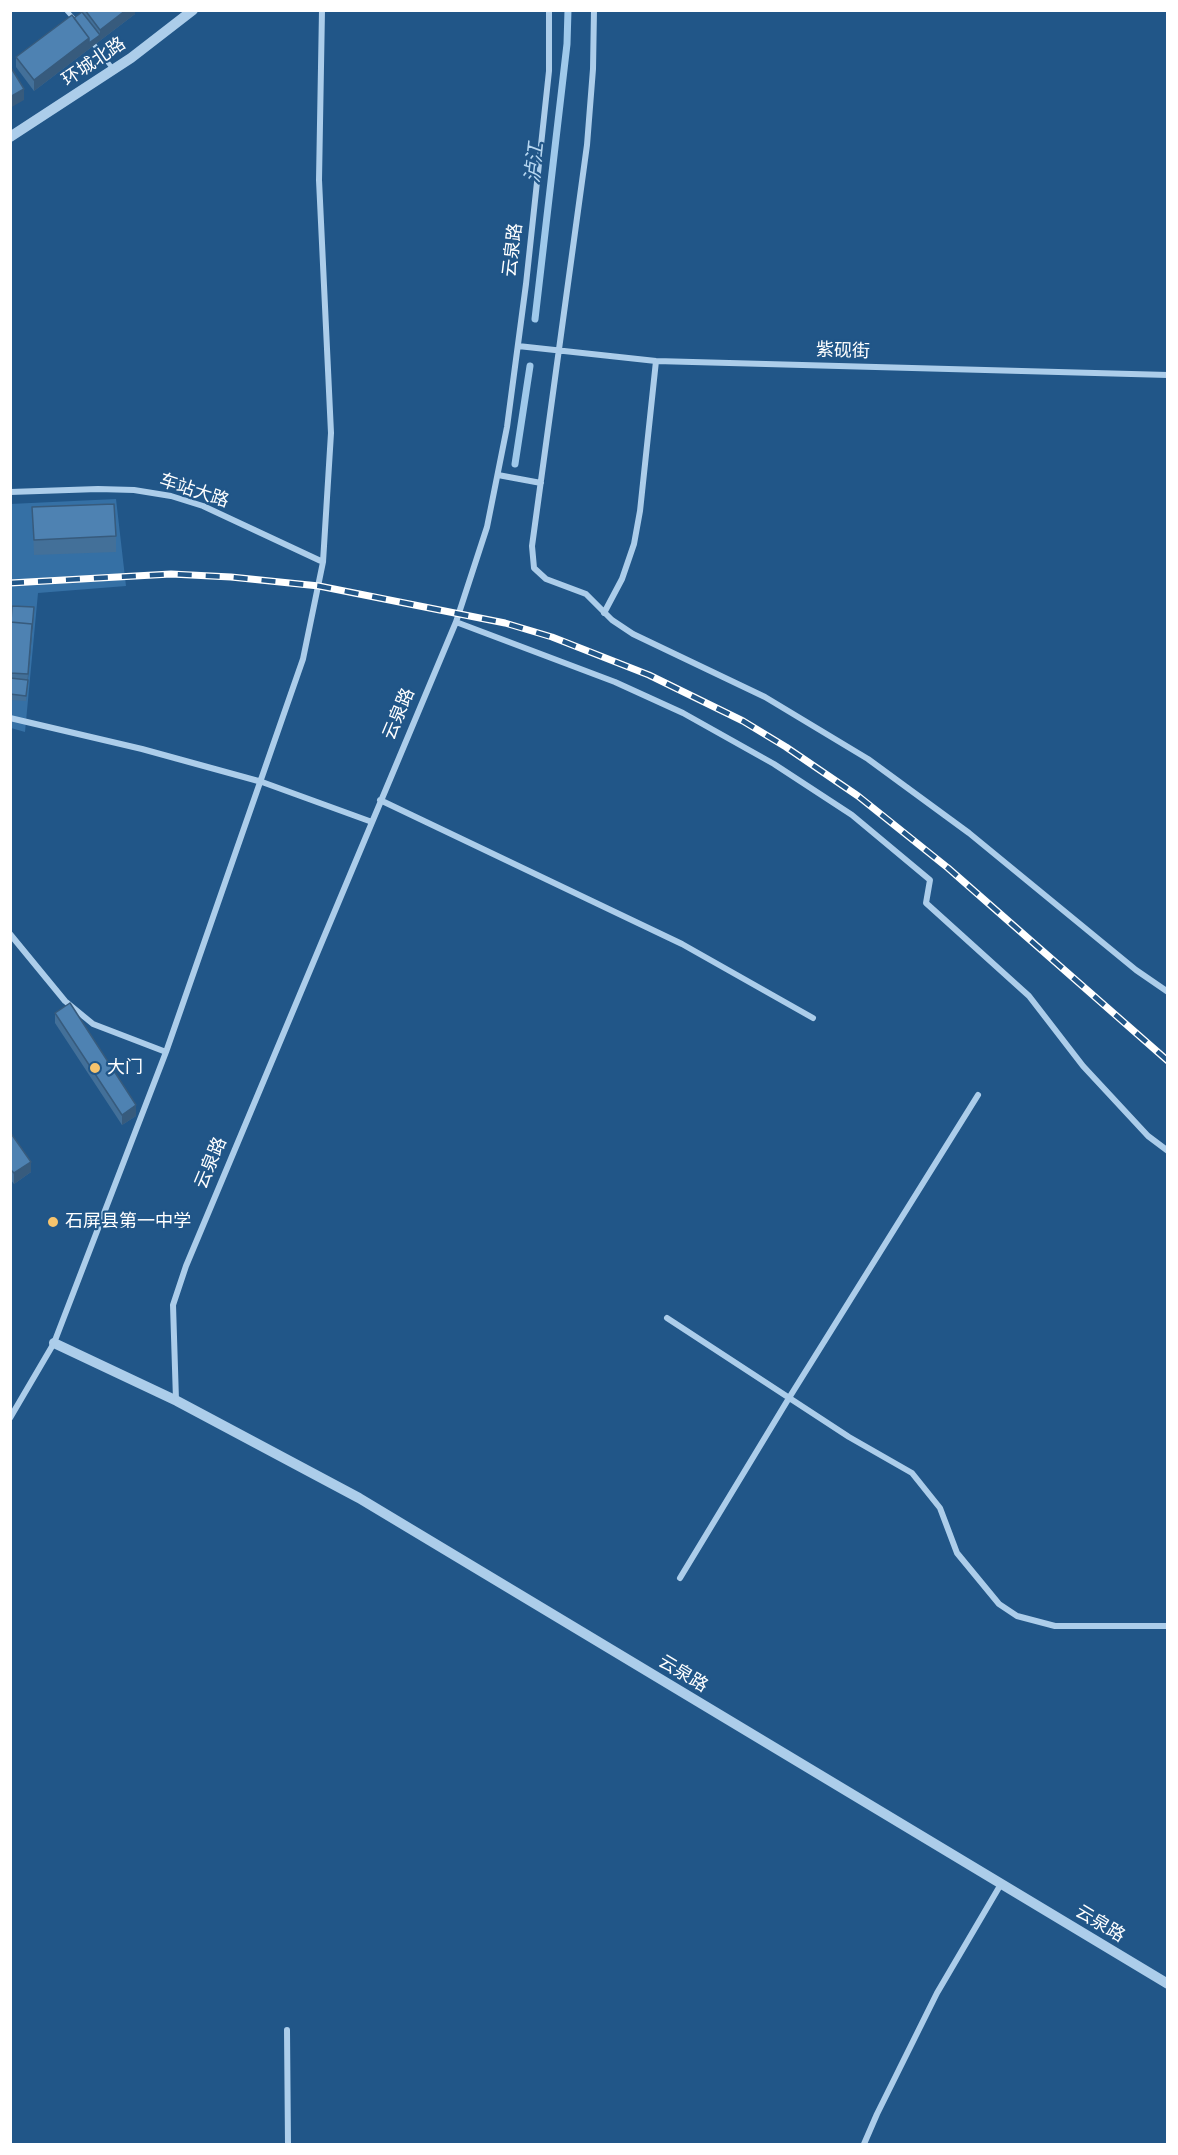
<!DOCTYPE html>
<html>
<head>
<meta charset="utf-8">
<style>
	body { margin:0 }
	#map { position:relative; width:1178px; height:2155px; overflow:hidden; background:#215688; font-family:Rubik,sans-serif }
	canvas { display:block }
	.frame { position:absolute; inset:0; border:12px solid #fff; pointer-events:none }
</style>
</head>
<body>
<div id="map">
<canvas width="1178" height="2155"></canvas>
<div class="frame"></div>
</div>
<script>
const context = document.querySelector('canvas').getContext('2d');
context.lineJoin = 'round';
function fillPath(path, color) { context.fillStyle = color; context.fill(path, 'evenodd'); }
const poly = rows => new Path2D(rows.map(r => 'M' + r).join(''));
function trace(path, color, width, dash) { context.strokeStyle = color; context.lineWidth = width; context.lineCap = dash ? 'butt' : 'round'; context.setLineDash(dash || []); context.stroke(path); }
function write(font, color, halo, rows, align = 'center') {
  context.font = font + ' Rubik,"Noto Sans SC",sans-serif'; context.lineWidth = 4.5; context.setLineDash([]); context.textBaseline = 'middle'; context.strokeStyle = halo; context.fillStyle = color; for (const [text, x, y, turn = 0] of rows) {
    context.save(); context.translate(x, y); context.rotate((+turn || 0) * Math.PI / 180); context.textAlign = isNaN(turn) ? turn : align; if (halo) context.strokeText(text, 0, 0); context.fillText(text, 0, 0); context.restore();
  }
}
fillPath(poly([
	[116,499,126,586,38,593,25,732,11,728,10,504]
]), '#3570a5');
trace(poly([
	[535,319,567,44,568,10],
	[515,464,530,366]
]), '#9fc9eb', 7);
trace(poly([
	[66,10,74,19],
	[92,42,113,69]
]), '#accdea', 4.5);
trace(poly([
	[594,10,593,69,587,145,532,546,534,568,546,579,586,594,612,620,633,634,765,697,868,759,969,833,1136,970,1168,992],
	[518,346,656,361,1168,375],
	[498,475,541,483],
	[10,492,98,489,134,490,171,496,203,506,323,562],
	[604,613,622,579,634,544,640,511,656,361],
	[456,622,615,682,683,713,774,764,852,815,930,880,926,903,1029,996,1083,1066,1148,1136,1168,1151],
	[10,718,142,749,262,782,372,822],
	[380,800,682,944,813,1018],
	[10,934,65,1001,93,1024,166,1052],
	[667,1318,849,1437,912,1473,940,1508,957,1553,999,1604,1017,1616,1055,1626,1168,1626],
	[176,1400,173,1305,186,1266,456,622,487,527,507,427,526,284,549,71,549,10],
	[10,1418,54,1343,166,1052,303,659,323,562,331,433,319,180,322,10],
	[680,1578,789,1398,978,1095],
	[287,2030,288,2144],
	[864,2144,877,2114,937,1993,1001,1884]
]), '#accdea', 6);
trace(poly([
	[10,137,131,58,193,10],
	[54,1343,177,1401,359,1498,1168,1984]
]), '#accdea', 10);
const rail = poly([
	[10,583,171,574,231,577,319,586,505,623,552,637,649,675,743,721,786,747,858,796,948,868,1168,1061]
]);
trace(rail, '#fff', 7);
trace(rail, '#215688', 4.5, [14]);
fillPath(poly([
	[82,10,135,10,135,14,34,91,16,67,16,57,74,18,82,12],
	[32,507,116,536,116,552,34,555],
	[34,613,26,701,10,700,10,622],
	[55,1013,136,1116,122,1125,55,1023],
	[10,1132,31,1172,14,1184,10,1179]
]), '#437099');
fillPath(poly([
	[126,10,135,10,135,14,34,91,34,80,89,38,100,35,100,30],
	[24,89,24,100,10,108,10,97],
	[34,607,32,634,26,701,28,674],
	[136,1105,136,1116,122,1125,122,1115],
	[31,1162,31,1172,14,1184,14,1173]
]), '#375b7d');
const building = poly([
	[85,10,126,10,100,30,85,10],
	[82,12,100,35,89,43,89,38,74,18,82,12],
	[72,15,89,38,34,80,16,57,72,15],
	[10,66,24,89,10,97,10,66],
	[114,504,116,536,34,540,32,507,114,504],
	[12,606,34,607,32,629,32,624,11,622,12,606],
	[10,622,32,624,28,674,10,673,10,622],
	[10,678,28,680,26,696,10,694,10,678],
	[70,1003,136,1105,122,1115,55,1013,70,1003],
	[10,1132,31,1162,14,1173,10,1169,10,1132]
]);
fillPath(building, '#4e82b2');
trace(building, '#375b7d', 1.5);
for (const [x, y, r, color] of [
	[95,1068,6,"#f7c46d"],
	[53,1222,6,"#f7c46d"]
]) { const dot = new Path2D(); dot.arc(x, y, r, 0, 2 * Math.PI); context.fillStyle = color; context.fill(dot); trace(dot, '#215688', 2); }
write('18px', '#fff', '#215688', [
	["环城北路",94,62,-34],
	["云泉路",513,250,-83],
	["紫砚街",843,351,2],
	["车站大路",194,491,18],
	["云泉路",399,714,-67],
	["云泉路",211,1163,-67],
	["云泉路",683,1674,31],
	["云泉路",1100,1924,31]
]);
write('18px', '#fff', '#215688', [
	["大门",107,1068],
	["石屏县第一中学",65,1222]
], 'left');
write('italic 20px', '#b7d7f1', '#215688', [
	["泸江",535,163,-84]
]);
</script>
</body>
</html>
